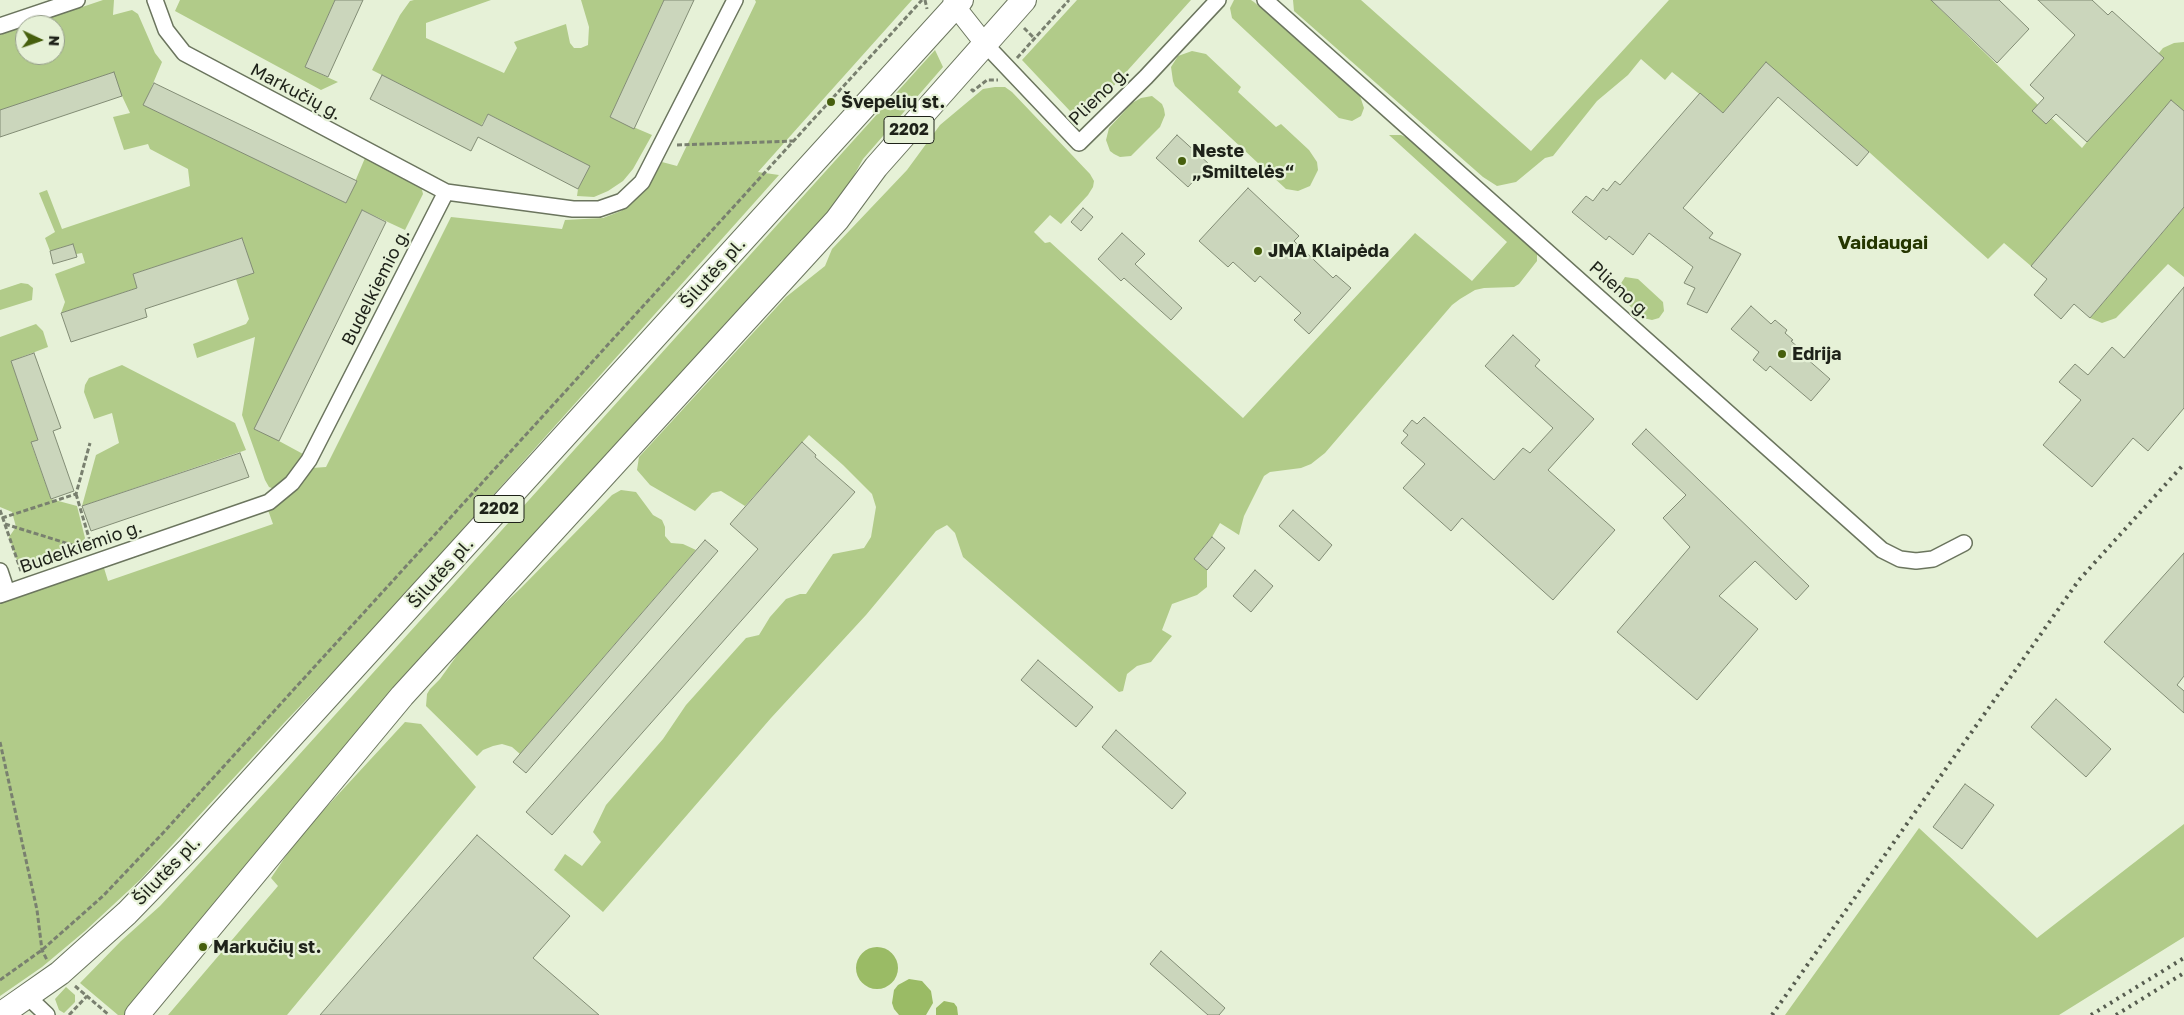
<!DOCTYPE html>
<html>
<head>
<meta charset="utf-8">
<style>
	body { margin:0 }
	#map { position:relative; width:2184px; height:1015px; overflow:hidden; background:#e6f1d7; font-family:"Golos Text",sans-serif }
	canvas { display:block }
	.north { position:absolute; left:15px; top:15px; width:50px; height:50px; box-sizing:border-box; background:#e6f1d7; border:1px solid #969e8b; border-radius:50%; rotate:93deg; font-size:14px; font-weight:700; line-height:20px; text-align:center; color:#1e2219 }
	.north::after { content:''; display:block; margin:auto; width:18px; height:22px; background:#465f0d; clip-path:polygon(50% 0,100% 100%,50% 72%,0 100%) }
</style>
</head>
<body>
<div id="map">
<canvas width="2184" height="1015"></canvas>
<div class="north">N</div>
</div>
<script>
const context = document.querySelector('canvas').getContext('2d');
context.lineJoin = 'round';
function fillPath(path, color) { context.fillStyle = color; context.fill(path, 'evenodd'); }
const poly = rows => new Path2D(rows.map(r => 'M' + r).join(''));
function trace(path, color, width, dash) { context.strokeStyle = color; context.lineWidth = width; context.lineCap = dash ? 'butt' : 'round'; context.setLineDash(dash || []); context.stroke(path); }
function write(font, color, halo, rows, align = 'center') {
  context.font = font + ' "Golos Text",sans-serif'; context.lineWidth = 4.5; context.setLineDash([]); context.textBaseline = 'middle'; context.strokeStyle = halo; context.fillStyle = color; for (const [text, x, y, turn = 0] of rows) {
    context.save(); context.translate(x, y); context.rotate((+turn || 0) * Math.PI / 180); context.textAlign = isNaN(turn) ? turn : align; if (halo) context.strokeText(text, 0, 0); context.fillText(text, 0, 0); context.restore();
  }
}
fillPath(poly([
	[103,0,114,0,113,15,132,10,138,14,155,53,162,62,144,105,346,203,365,158,421,186,423,194,405,230,362,210,279,441,303,454,277,490,269,487,265,480,242,415,255,337,197,358,193,344,246,324,249,319,236,279,253,273,242,238,133,274,137,288,61,313,65,302,55,274,85,263,82,253,76,254,73,244,50,251,45,238,55,232,39,193,47,190,62,229,190,186,188,169,150,149,148,144,124,150,113,117,130,113,122,96,0,110,0,35,25,26,25,55,55,55,55,25,29,25],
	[180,0,335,0,305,67,338,82,321,90,175,11],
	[414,0,491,0,426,23,426,38,504,73,517,48,514,42,566,24,570,43,574,48,581,48,588,45,589,27,581,0,664,0,610,117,652,135,633,169,623,181,608,191,594,197,577,196,578,189,589,166,488,114,481,126,372,70,400,15,410,1],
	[755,0,912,0,758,172,779,175,371,632,284,723,141,879,85,931,42,967,0,996,0,602,104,568,108,581,273,524,268,510,312,468,326,467,451,217,562,229,565,220,603,218,621,211,646,190,662,162,677,166,756,2],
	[1077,0,1191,0,1092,110,1080,114,1070,111,1022,60],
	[1234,0,1251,0,1254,2,1360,96,1364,108,1361,116,1352,121,1339,118,1232,18,1230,8],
	[1293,0,1361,0,1531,151,1669,0,1931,0,2082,148,2163,48,2174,43,2184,42,2184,111,2031,266,2004,243,1988,259,1869,152,1766,63,1723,113,1672,72,1665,80,1641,59,1628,75,1597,101,1553,156,1545,158,1516,182,1497,186,1483,177,1294,11],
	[935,50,943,67,863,159,835,210,127,1015,118,1015,80,983,121,941,160,906,279,777],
	[1192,51,1206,54,1241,87,1238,92,1276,127,1281,124,1309,150,1317,162,1318,170,1310,186,1298,191,1286,189,1175,86,1173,81,1171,67,1178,56],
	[995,87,1005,87,1012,92,1090,174,1094,181,1093,187,1088,195,1061,224,1050,215,1034,232,1045,243,1050,242,1243,418,1415,233,1472,281,1507,242,1389,135,1401,135,1410,139,1537,252,1537,261,1519,284,1514,287,1484,288,1475,290,1460,299,1452,305,1325,453,1311,464,1301,468,1270,472,1264,476,1244,516,1239,535,1220,523,1212,537,1194,559,1207,570,1207,587,1197,595,1172,604,1162,630,1172,636,1151,662,1137,666,1127,674,1123,691,1119,692,963,557,955,533,947,525,936,531,866,615,771,718,603,912,554,870,565,854,582,866,601,842,593,832,606,805,663,739,686,705,746,638,759,635,770,617,786,599,800,594,806,594,833,554,864,548,871,537,876,507,872,494,843,465,809,435,745,506,721,491,712,493,695,511,650,485,637,470,639,457,786,297,825,266,832,249,907,170,940,125,983,89],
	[1152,96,1162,104,1164,109,1165,115,1160,127,1131,156,1120,157,1114,154,1110,151,1106,140,1109,128,1132,103,1141,98],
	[2184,207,2184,277,2168,264,2116,318,2102,323,2090,318],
	[1625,277,1638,279,1663,302,1664,311,1659,318,1652,320,1643,318,1619,296,1618,288],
	[21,283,28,284,33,288,32,300,0,310,0,290],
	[36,324,43,331,48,347,11,361,38,440,31,443,51,499,77,506,85,538,77,555,27,571,19,566,9,537,16,527,12,512,0,507,0,337],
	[122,365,235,423,246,450,82,506,96,455,119,443,112,413,94,419,84,392,85,385,89,378],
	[621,490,636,492,653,515,662,520,665,527,665,536,671,543,683,544,696,550,520,754,512,747,502,744,493,746,483,750,477,756,426,706,427,694,430,689,440,679,473,633,521,588,612,495],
	[405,722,421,724,476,787,287,1015,168,1015,278,886,271,878,298,838],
	[2184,824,2184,937,2059,1015,1785,1015,1919,828,2037,938],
	[66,987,75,995,75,1002,64,1013,59,1010,55,999]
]), '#b1cb89');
fillPath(poly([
	'856 968a21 21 0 1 1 42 0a21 21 0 1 1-42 0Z',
	[909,979,922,981,931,991,933,1003,926,1015,899,1015,894,1009,892,1003,894,990,898,985],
	[944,1001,954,1003,957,1007,958,1015,936,1015,936,1008]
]), '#9abb65');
const building = poly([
	[335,0,363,0,328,77,305,67,335,0],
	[664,0,694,0,634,129,610,117,664,0],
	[1931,0,1999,0,2029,29,1997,63,1931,0],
	[2038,0,2092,0,2108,15,2112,11,2164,58,2087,142,2056,114,2046,124,2032,111,2044,98,2030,85,2075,35,2038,0],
	[1766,62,1869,152,1857,166,1778,97,1683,208,1713,233,1709,238,1741,254,1707,313,1687,304,1695,288,1684,283,1693,267,1649,233,1633,255,1609,236,1606,240,1572,212,1586,196,1593,201,1603,188,1607,191,1615,181,1620,185,1700,93,1723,113,1766,62],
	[114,72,122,96,0,137,0,110,114,72],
	[382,75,482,126,488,114,590,166,578,189,478,137,471,151,370,99,382,75],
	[154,83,357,181,346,203,143,105,154,83],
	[2171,100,2184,111,2184,207,2090,318,2074,304,2061,319,2034,295,2047,279,2031,266,2171,100],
	[1177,135,1209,164,1188,187,1156,158,1177,135],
	[1248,188,1299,236,1294,241,1333,278,1336,275,1351,288,1309,334,1294,320,1301,313,1260,276,1255,282,1233,262,1228,267,1199,241,1248,188],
	[1083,208,1093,217,1081,231,1071,222,1083,208],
	[362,210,386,222,279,441,254,429,362,210],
	[1122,233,1145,254,1135,264,1182,308,1171,320,1124,278,1121,281,1098,259,1122,233],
	[242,238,254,273,145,309,147,317,71,342,61,313,137,288,133,274,242,238],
	[73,244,77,257,53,264,50,251,73,244],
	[2184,287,2184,408,2148,451,2133,438,2092,487,2043,445,2081,400,2059,382,2075,364,2088,375,2112,347,2124,358,2184,287],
	[1751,306,1771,324,1775,320,1787,330,1785,333,1793,340,1791,341,1808,356,1806,358,1830,379,1811,401,1770,366,1766,371,1753,360,1759,352,1731,329,1751,306],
	[1513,335,1540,360,1535,366,1594,419,1548,470,1615,530,1553,600,1462,518,1451,531,1403,488,1425,464,1401,443,1408,435,1403,431,1412,420,1417,424,1424,417,1494,480,1523,448,1530,453,1553,428,1485,366,1513,335],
	[34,353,61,428,53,431,74,491,51,499,31,442,38,440,11,361,34,353],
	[1646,429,1809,586,1796,600,1755,561,1719,596,1758,629,1697,700,1617,632,1690,547,1663,518,1686,495,1632,444,1646,429],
	[802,442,816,455,815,457,855,492,552,835,526,812,758,549,730,524,802,442],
	[240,453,249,477,91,531,82,506,240,453],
	[1293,510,1332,545,1319,561,1279,526,1293,510],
	[1212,537,1225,548,1207,570,1194,559,1212,537],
	[705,540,718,551,526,773,513,762,705,540],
	[2184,553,2184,676,2177,685,2184,691,2184,713,2104,642,2184,553],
	[1255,570,1273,586,1251,612,1233,596,1255,570],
	[1038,660,1093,707,1076,727,1021,680,1038,660],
	[2056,699,2111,749,2086,777,2031,727,2056,699],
	[1116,730,1186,793,1172,809,1102,747,1116,730],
	[1965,784,1994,805,1962,849,1933,827,1965,784],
	[477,835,570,916,533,958,599,1015,320,1015,477,835],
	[1161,951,1225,1008,1219,1015,1208,1015,1150,964,1161,951]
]);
fillPath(building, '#cbd6bc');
trace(building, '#828c75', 1);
const minor = poly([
	[155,0,166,30,184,53,446,192,573,209,599,209,622,201,642,182,735,0],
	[1265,0,1882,550,1900,559,1916,561,1933,559,1964,543],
	[0,26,77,0],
	[985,44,1079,143,1146,77,1218,0],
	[0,571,7,592],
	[0,595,269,502,292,483,309,460,446,192],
	[28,997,47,1015]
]);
const tertiary = poly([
	[953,0,955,6,985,44]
]);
const primary = poly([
	[0,1015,60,973,127,913,189,849,961,0],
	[137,1015,402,696,837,220,876,167,1024,0]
]);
trace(minor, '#6b755e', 18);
trace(tertiary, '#6b755e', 21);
trace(primary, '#6b755e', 26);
trace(poly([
	[925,0,927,9],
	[1024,28,1033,37],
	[1017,58,1069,0],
	[971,89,973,91,987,80,998,80],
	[677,145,793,141],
	[76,494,92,548],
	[0,510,21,571],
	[2,518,76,494,90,443],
	[5,524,85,549],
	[0,742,37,910,42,950,47,960],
	[0,980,42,950,103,896,163,833,922,0],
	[75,986,109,1015],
	[69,1015,87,996]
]), '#79806f', 3, [5, 2.5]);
trace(minor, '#fff', 15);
trace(tertiary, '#fff', 19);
trace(primary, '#fff', 24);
trace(poly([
	[1772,1015,2079,580,2184,464],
	[2091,1015,2184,958],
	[2116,1015,2184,973]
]), '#565c4f', 4, [2.5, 5]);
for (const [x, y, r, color] of [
	[831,102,5,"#465f0d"],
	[1182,161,5,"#465f0d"],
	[1258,251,5,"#465f0d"],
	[1782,354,5,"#465f0d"],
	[203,947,5,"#465f0d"]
]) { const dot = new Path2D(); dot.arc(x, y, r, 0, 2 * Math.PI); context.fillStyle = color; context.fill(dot); trace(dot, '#e6f1d7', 2); }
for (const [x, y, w] of [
	[909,130,50],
	[499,509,50]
]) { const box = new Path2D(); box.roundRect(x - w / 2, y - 13.5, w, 27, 4); context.fillStyle = '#e6f1d7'; context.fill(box); trace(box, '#1e2219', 1); }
write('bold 16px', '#1e2219', null, [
	["2202",909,130],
	["2202",499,509]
]);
write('18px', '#1e2219', '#e6f1d7', [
	["Markučių g.",296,92,28],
	["Plieno g.",1099,96,-44],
	["Šilutės pl.",713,273,-48],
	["Budelkiemio g.",376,287,-63],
	["Plieno g.",1620,290,42],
	["Budelkiemio g.",81,547,-19],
	["Šilutės pl.",441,573,-48],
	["Šilutės pl.",167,871,-46]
]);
write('bold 18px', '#1e2219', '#e6f1d7', [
	["Švepelių st.",841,102],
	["Neste",1192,151],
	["„Smiltelės“",1192,172],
	["JMA Klaipėda",1268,251],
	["Edrija",1792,354],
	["Markučių st.",213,947]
], 'left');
write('bold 19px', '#253600', '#e6f1d7', [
	["Vaidaugai",1883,243]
]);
</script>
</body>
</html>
